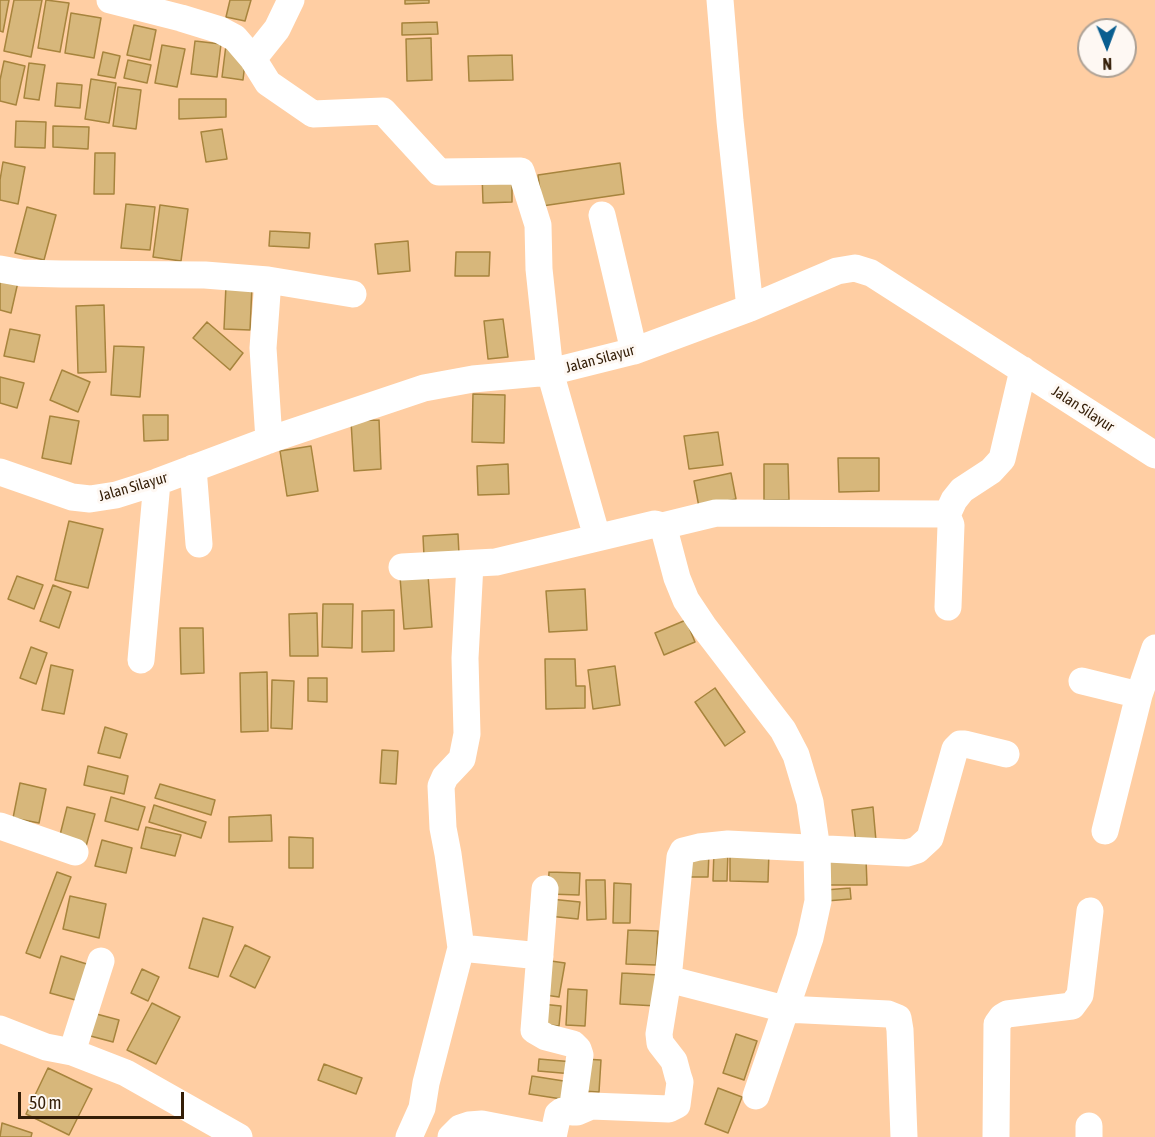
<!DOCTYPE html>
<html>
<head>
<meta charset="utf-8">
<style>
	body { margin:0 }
	#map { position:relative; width:1155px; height:1137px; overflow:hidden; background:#ffcea3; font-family:"Asap Condensed",sans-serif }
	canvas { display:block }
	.north { position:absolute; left:1077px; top:18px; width:60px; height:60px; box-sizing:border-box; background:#fef8f3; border:2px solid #ada195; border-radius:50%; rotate:179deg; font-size:16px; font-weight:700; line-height:24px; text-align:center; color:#341e07 }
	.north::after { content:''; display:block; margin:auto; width:21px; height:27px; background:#095e90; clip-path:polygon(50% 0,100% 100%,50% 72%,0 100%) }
	.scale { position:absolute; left:18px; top:1092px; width:166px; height:27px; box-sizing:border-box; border:3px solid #341e07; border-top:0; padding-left:8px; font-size:18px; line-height:21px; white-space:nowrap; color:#341e07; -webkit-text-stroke:4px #fef8f3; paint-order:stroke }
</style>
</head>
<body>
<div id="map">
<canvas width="1155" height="1137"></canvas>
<div class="north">N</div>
<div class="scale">50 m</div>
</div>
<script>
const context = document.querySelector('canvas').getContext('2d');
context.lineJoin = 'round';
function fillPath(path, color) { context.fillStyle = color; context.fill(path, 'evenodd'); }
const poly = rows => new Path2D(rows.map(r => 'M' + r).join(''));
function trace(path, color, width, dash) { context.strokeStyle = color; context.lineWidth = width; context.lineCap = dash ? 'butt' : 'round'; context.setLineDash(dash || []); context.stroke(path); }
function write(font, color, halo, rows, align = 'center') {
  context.font = font + ' "Asap Condensed",sans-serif'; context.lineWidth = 6; context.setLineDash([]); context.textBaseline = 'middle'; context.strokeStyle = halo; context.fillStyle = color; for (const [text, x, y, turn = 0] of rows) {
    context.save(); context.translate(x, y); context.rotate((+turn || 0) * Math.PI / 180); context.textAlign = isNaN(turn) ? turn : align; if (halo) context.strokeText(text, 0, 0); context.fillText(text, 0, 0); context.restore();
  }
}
const building = poly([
	[0,0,9,0,3,32,0,31,0,0],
	[14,0,42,0,31,57,4,51,14,0],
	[46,0,69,3,60,52,38,48,46,0],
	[230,0,251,0,245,21,226,17,230,0],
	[405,0,429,0,429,3,405,4,405,0],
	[71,13,101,18,94,58,65,53,71,13],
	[437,22,438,34,402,35,402,23,437,22],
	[134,25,156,30,150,60,127,55,134,25],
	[431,38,432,80,407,81,406,39,431,38],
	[195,41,221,44,217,77,191,74,195,41],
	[162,45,185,49,177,87,155,83,162,45],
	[226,45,246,54,243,80,222,77,226,45],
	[103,52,120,56,115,78,98,75,103,52],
	[512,55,513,80,469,81,468,56,512,55],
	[128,60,151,65,147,83,124,78,128,60],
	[4,61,25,66,16,105,0,101,0,80,4,61],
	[29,63,45,65,39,100,24,98,29,63],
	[91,79,116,83,109,123,85,119,91,79],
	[57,83,82,85,80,108,55,106,57,83],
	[118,87,141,90,136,129,113,126,118,87],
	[179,99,226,99,226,117,179,119,179,99],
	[16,121,46,122,45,148,15,147,16,121],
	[53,126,89,127,88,149,53,147,53,126],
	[222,129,227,159,206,162,201,132,222,129],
	[95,153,115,153,114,194,94,194,95,153],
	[3,162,25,167,18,204,0,200,0,180,3,162],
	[620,163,624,194,542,206,538,175,620,163],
	[512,173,512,202,483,203,482,174,512,173],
	[126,204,155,207,150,250,121,248,126,204],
	[160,205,188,209,181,261,153,257,160,205],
	[27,207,56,215,44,260,15,253,27,207],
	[270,231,310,233,309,248,269,246,270,231],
	[408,241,410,271,378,274,375,244,408,241],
	[456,252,490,252,489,276,455,276,456,252],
	[0,277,18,282,11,313,0,310,0,277],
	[226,285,252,286,250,330,224,329,226,285],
	[104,305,106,372,78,373,76,306,104,305],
	[503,319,508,357,488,359,484,321,503,319],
	[207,322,243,353,230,370,193,338,207,322],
	[10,329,40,335,34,362,4,356,10,329],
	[114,346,144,347,140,397,111,395,114,346],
	[62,370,90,382,78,412,50,400,62,370],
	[0,377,24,383,17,408,0,403,0,377],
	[473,394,505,395,504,443,472,442,473,394],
	[143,415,168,415,168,440,144,441,143,415],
	[50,416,79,421,71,464,42,458,50,416],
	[379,420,381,469,354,471,351,421,379,420],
	[718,432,723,465,689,469,684,436,718,432],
	[311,446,318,491,287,496,280,451,311,446],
	[838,458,879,458,879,491,839,492,838,458],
	[508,464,509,494,478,495,477,466,508,464],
	[764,464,788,464,789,500,764,500,764,464],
	[731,473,736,499,699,507,694,481,731,473],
	[69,521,103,529,88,588,55,580,69,521],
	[458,534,459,554,424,556,423,536,458,534],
	[428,575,432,627,404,629,400,577,428,575],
	[17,576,43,585,34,609,8,599,17,576],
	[53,585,71,592,59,628,40,621,53,585],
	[585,589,587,630,549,632,546,591,585,589],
	[323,604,353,604,352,648,322,647,323,604],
	[394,610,394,651,362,652,362,611,394,610],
	[317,613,318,656,290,656,289,614,317,613],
	[686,620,695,642,664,655,655,633,686,620],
	[180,628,203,628,204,673,181,674,180,628],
	[31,647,47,653,36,684,20,678,31,647],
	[545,659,575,659,576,686,585,686,585,708,546,709,545,659],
	[51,665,73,670,64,714,42,710,51,665],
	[615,666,620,705,593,709,588,670,615,666],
	[267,672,268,731,241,732,240,673,267,672],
	[308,678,327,678,327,702,308,701,308,678],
	[272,680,294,681,292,729,271,728,272,680],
	[715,688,745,732,725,746,695,702,715,688],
	[105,727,127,734,120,758,98,753,105,727],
	[382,750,398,751,396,784,380,783,382,750],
	[88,766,128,776,124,794,84,785,88,766],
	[20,783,46,789,39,823,13,818,20,783],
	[160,784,215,800,211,815,155,798,160,784],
	[111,797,145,807,138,830,105,821,111,797],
	[154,805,206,822,201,838,149,822,154,805],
	[67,807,95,814,85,850,58,843,67,807],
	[873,807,876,841,856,843,852,810,873,807],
	[271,815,272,841,229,842,229,817,271,815],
	[146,827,181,835,175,856,141,848,146,827],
	[289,837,313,838,313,868,289,868,289,837],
	[102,840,132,848,126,873,95,866,102,840],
	[714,850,728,850,727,881,713,881,714,850],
	[730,850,769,851,768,882,730,881,730,850],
	[691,851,709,852,708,877,689,877,691,851],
	[866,858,867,885,829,885,828,859,866,858],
	[57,872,71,877,40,958,26,953,57,872],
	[549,872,580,873,579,895,548,894,549,872],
	[586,880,605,880,606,919,587,920,586,880],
	[614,883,631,884,630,923,613,923,614,883],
	[850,888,851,899,826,901,825,890,850,888],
	[70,896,106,904,99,938,63,929,70,896],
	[550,899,580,902,578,919,548,916,550,899],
	[203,918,233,927,218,977,189,968,203,918],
	[628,930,658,931,656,965,626,964,628,930],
	[245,945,270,957,255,988,230,976,245,945],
	[61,956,90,965,79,1001,50,993,61,956],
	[544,960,565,963,559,997,538,994,544,960],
	[142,969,159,977,148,1001,131,993,142,969],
	[622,973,659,975,657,1006,620,1004,622,973],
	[568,989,587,990,585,1026,566,1025,568,989],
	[152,1003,180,1017,156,1064,127,1050,152,1003],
	[541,1004,561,1006,559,1026,539,1024,541,1004],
	[89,1012,119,1020,113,1042,83,1034,89,1012],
	[736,1034,757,1041,744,1080,723,1073,736,1034],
	[539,1059,574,1062,573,1074,538,1071,539,1059],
	[584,1059,601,1060,599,1092,582,1091,584,1059],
	[324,1064,362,1078,356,1094,318,1080,324,1064],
	[48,1068,92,1089,69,1135,26,1114,48,1068],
	[532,1076,570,1082,568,1100,529,1094,532,1076],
	[718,1088,742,1097,728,1133,705,1124,718,1088],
	[2,1123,32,1133,31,1137,0,1137,2,1123]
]);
fillPath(building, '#d7b77b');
trace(building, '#a7843d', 1.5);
trace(poly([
	[110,0,181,18,220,30,235,38,253,59,268,83,313,114,383,111,439,172,521,171,538,225,539,269,550,372,597,537],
	[720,0,730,121,750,308],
	[253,59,277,29,291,0],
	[602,215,634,351],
	[0,269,22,273,61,274,205,275,268,280,353,294],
	[268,280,263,348,269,440],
	[193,468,199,544],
	[0,472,72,497,90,499,116,495,157,482,269,440,424,388,473,379,550,372,634,351,750,308,837,271,855,268,871,273,1155,455],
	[947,515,954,500,962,490,991,471,1002,459,1023,370],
	[662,526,664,529,677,578,686,600,704,627,783,730,796,755,810,802,817,850,818,901,810,938,756,1096],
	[402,567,496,562,655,524,662,526,716,513,942,514,947,515,951,525,948,607],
	[141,660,157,482],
	[1082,681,1139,695,1155,648],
	[0,826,75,852],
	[1105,831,1139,695],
	[545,889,534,1030,546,1037,573,1044,578,1049,580,1055,572,1112],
	[461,948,540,956],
	[668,979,785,1009,888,1014,898,1018,900,1030,904,1137],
	[0,1029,46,1047,72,1052,126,1073,239,1137],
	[72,1052,101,961],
	[409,1137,422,1108,426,1083,461,948,448,854,443,828,441,786,445,777,462,759,467,734,465,658,470,564],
	[451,1137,460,1128,469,1125,482,1124,549,1137],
	[553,1137,558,1114,562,1111,577,1112,591,1106,669,1109,677,1105,680,1082,678,1076,674,1061,660,1043,659,1034,668,979,680,857,683,851,699,847,728,844,907,853,917,850,930,838,955,749,960,744,965,744,1006,754],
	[996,1137,997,1024,1002,1017,1007,1014,1072,1006,1080,995,1090,911],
	[1089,1137,1089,1126]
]), '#fff', 27);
write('15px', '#341e07', '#fef8f3', [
	["Jalan Silayur",600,359,-15],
	["Jalan Silayur",1083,409,33],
	["Jalan Silayur",133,487,-16]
]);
</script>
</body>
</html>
